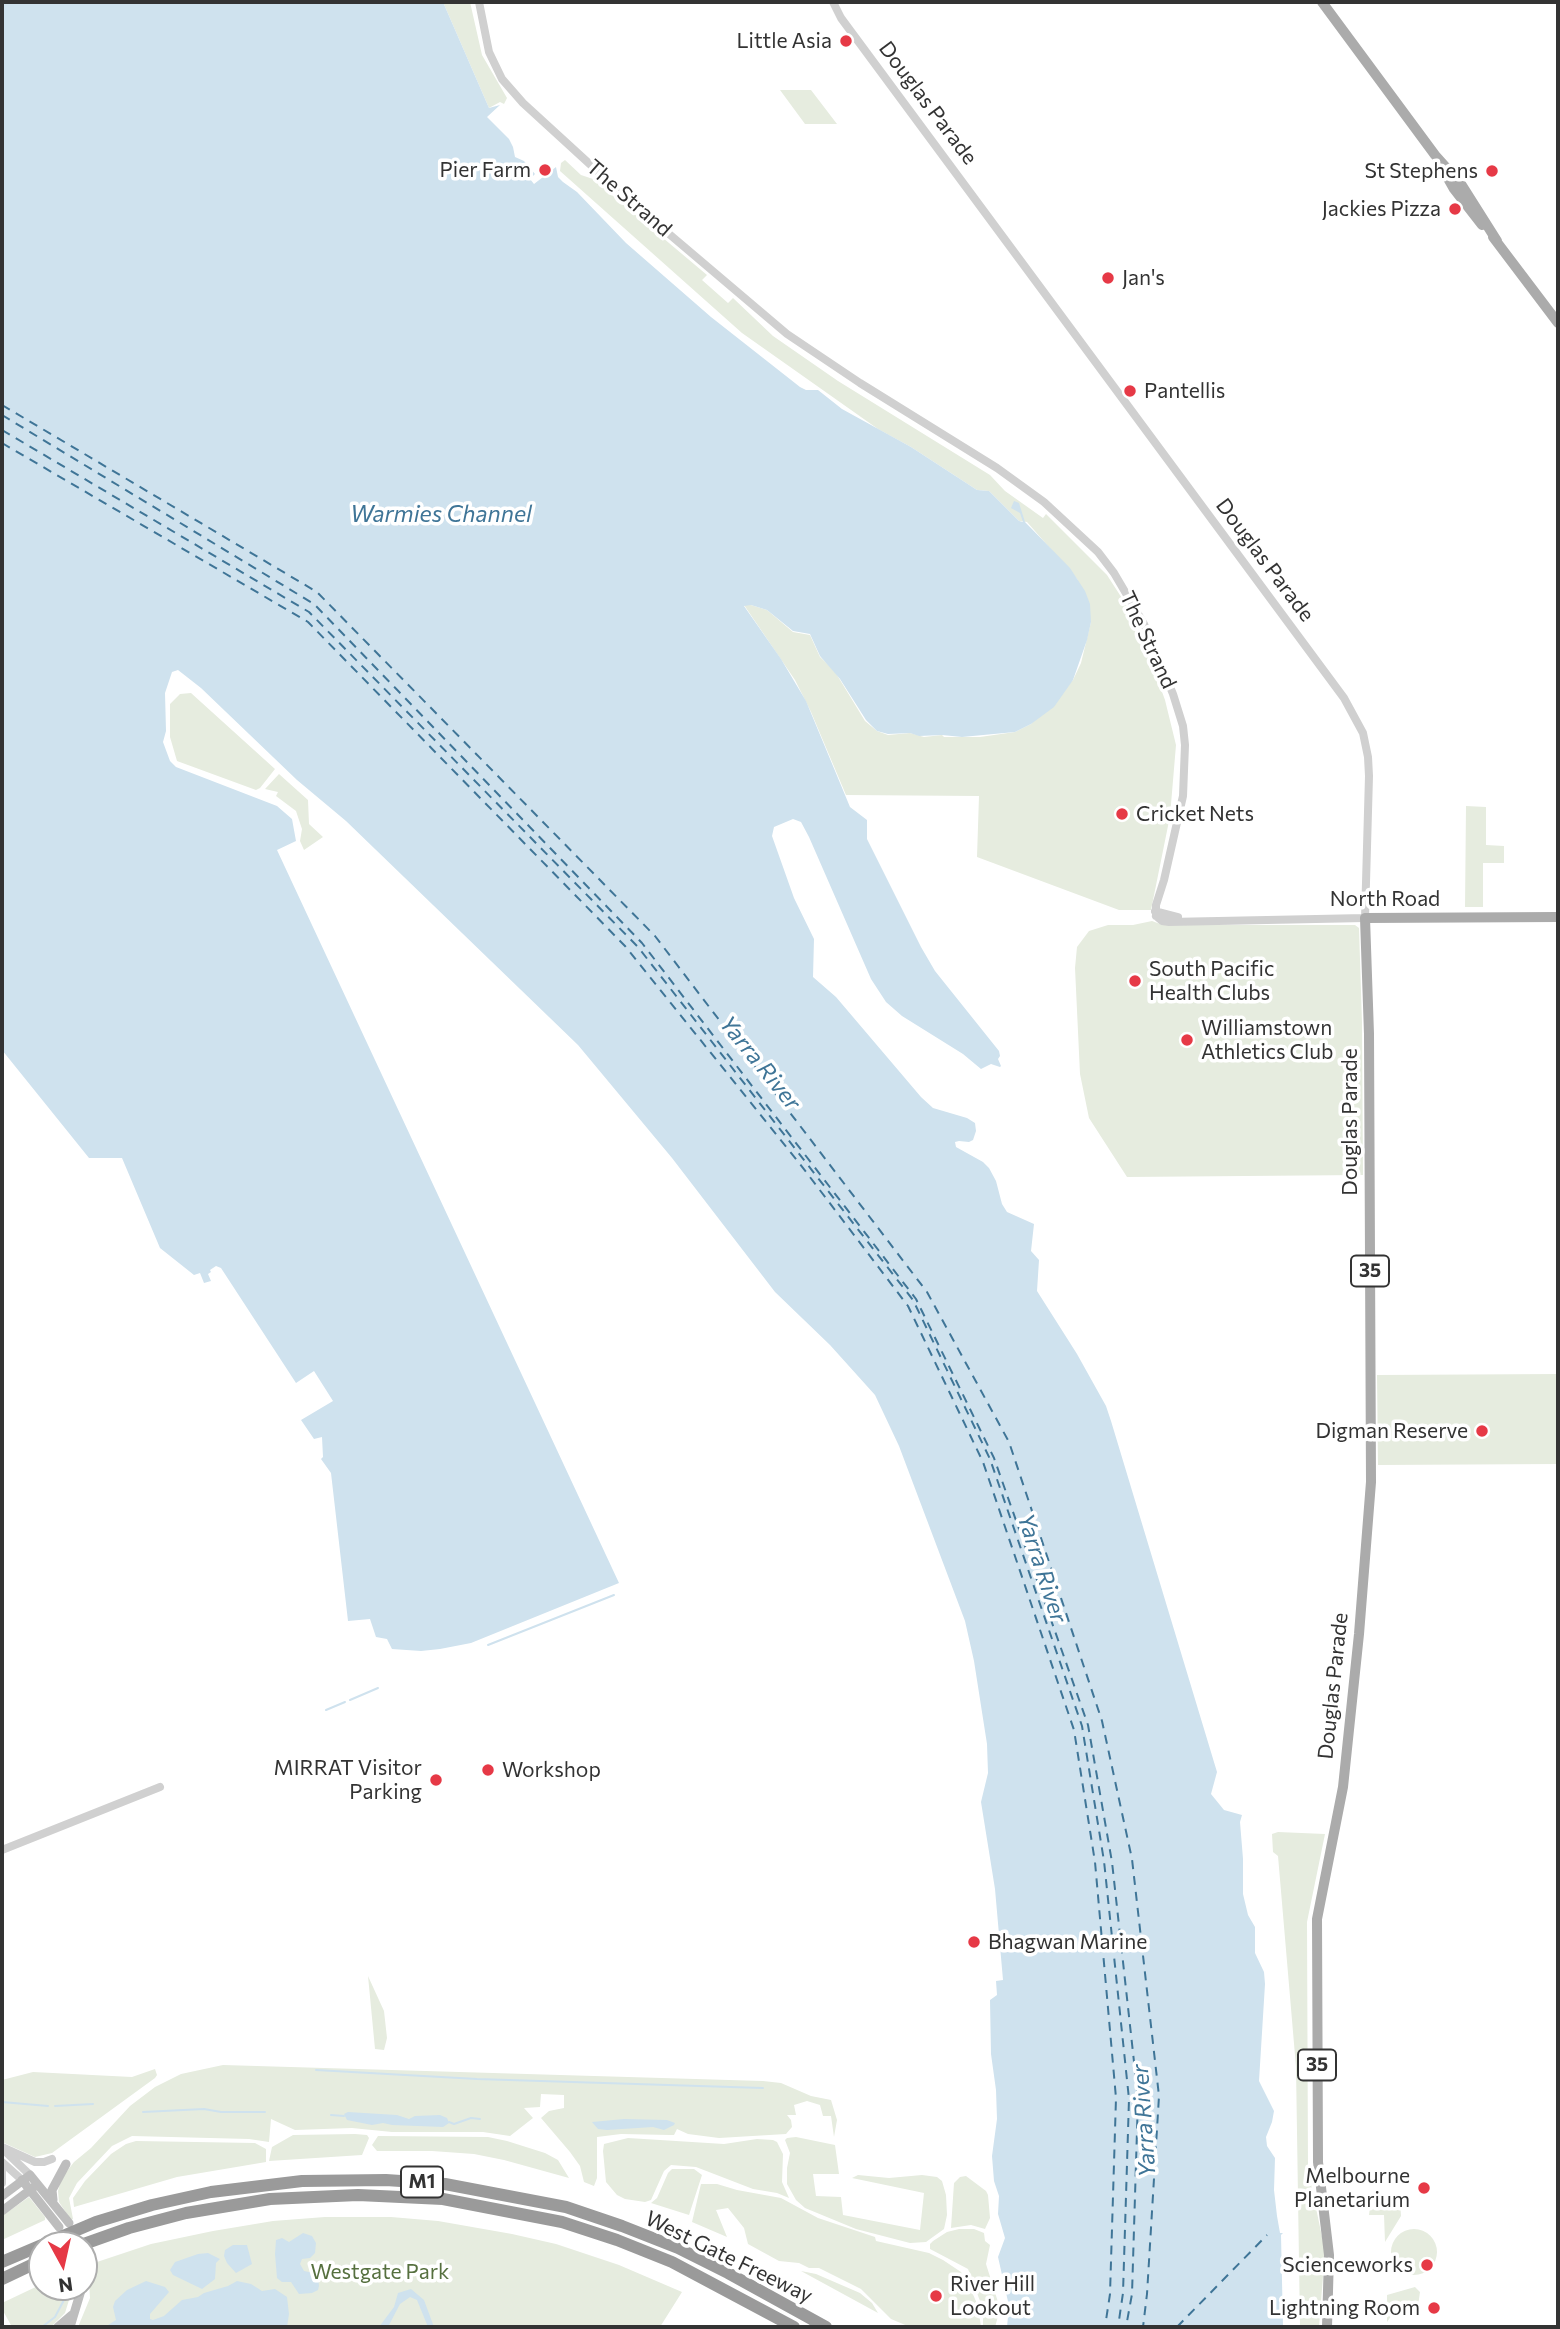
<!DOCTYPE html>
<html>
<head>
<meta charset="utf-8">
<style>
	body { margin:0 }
	#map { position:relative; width:1560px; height:2329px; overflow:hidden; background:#fff; font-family:Commissioner,sans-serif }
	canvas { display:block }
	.frame { position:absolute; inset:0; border:4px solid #333; pointer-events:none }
	.north { position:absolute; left:28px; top:2231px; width:70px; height:70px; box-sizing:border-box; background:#fff; border:2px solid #adadad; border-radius:50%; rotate:172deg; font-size:19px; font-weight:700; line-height:28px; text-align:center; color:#333 }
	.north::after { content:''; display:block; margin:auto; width:24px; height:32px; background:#e63946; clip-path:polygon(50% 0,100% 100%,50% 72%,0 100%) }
</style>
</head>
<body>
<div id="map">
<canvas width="1560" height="2329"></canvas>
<div class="frame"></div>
<div class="north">N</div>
</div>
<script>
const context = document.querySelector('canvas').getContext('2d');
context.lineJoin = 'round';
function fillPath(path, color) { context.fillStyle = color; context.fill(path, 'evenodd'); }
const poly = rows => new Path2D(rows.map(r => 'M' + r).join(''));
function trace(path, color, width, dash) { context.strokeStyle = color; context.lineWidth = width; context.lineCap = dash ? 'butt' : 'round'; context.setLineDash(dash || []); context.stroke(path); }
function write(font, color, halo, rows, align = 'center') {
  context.font = font + ' Commissioner,sans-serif'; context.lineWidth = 7; context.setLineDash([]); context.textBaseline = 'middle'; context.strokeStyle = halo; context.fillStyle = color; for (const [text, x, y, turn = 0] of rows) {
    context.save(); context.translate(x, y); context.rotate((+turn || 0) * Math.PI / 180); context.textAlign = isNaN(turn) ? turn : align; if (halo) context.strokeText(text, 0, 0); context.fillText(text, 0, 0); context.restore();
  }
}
fillPath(poly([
	[443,2,470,2,482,55,507,98,504,104,500,102,489,108],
	[780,90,811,90,837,124,805,124],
	[565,160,581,175,593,179,707,275,702,280,728,303,733,298,773,336,838,381,990,475,1005,491,1043,518,1046,514,1107,575,1136,620,1165,700,1176,745,1170,816,1151,910,1119,910,977,857,979,796,846,795,811,712,795,680,744,605,751,605,767,610,793,632,810,635,820,657,834,670,865,721,877,731,888,735,910,733,924,737,942,735,944,737,980,737,1015,732,1031,724,1073,680,1081,663,1091,622,1077,579,1027,522,1019,521,989,491,977,490,911,447,878,429,742,333,560,171,561,163],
	[191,693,275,769,260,788,256,790,177,761,170,737,170,704,180,694],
	[279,774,308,800,309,824,323,837,304,850,300,841,302,829,296,811,276,796,278,792,265,789],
	[1466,806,1486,807,1486,845,1504,846,1504,863,1483,863,1483,907,1465,907],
	[1152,921,1163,925,1355,925,1359,928,1362,1023,1363,1175,1127,1177,1089,1118,1080,1074,1075,968,1077,947,1089,931,1108,925,1133,925],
	[1558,1374,1558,1464,1378,1465,1377,1375],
	[1278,1832,1325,1834,1307,1922,1308,2170,1325,2251,1319,2327,1300,2327,1296,2067,1278,1856,1273,1852,1272,1834],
	[368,1976,384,2011,387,2038,384,2050,375,2049],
	[223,2065,763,2081,781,2083,811,2096,831,2100,837,2120,834,2137,831,2116,823,2116,820,2105,807,2101,794,2105,796,2115,787,2115,791,2120,792,2127,786,2134,719,2138,688,2134,677,2129,674,2135,670,2135,621,2134,597,2137,597,2178,594,2186,584,2182,580,2166,570,2152,541,2118,549,2111,564,2108,564,2095,541,2094,540,2107,524,2108,533,2118,510,2136,483,2132,392,2132,352,2128,295,2130,271,2119,269,2142,249,2139,132,2136,112,2146,77,2183,69,2198,73,2219,71,2220,59,2202,58,2191,61,2179,74,2162,91,2148,130,2106,155,2087,181,2074],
	[155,2069,157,2075,155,2078,52,2153,35,2157,2,2142,2,2080,33,2072,132,2077],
	[355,2134,367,2135,369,2138,362,2155,269,2161,272,2147,293,2135],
	[378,2136,488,2137,507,2141,545,2153,558,2160,569,2178,504,2160,474,2154,432,2151,377,2151,372,2145],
	[796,2137,835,2145,839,2174,813,2174,816,2196,841,2197,843,2215,920,2230,924,2193,852,2178,858,2175,889,2178,922,2175,937,2177,942,2181,946,2195,947,2215,944,2229,926,2242,910,2243,856,2229,805,2208,796,2200,787,2184,787,2168,790,2153,785,2140,787,2138],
	[628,2138,724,2144,757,2139,773,2140,777,2142,783,2154,782,2182,789,2198,777,2193,753,2189,696,2167,671,2165,664,2171,651,2200,645,2202,625,2199,617,2195,606,2182,603,2151,604,2144],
	[136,2141,255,2143,266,2149,266,2162,177,2177,74,2207,73,2198,85,2181,111,2154,126,2144],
	[672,2169,694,2169,702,2175,689,2215,651,2203,657,2198,668,2173],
	[966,2176,986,2191,988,2195,990,2218,985,2229,971,2225,951,2228,954,2183,960,2177],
	[701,2184,717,2184,737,2190,781,2198,818,2218,875,2237,876,2241,929,2253,943,2260,961,2272,969,2285,978,2306,981,2327,910,2327,891,2319,861,2289,819,2268,809,2268,799,2263,779,2261,748,2244,744,2228,728,2208,716,2210,727,2237,692,2222],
	[29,2197,45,2217,45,2220,2,2240,2,2216],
	[1380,2198,1400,2200,1401,2216,1385,2242,1384,2215,1369,2215,1370,2207],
	[325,2217,391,2217,438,2221,512,2234,556,2244,619,2265,682,2292,660,2327,78,2327,90,2298,88,2265,151,2244,213,2231,273,2221],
	'1391 2252a23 23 0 1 1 46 0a23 23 0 1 1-46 0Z',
	[959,2229,974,2229,984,2233,985,2241,990,2245,986,2264,998,2302,999,2313,995,2327,983,2327,983,2309,968,2269,930,2249,930,2244,933,2241,947,2232],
	[801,2271,816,2274,860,2293,872,2303,878,2313],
	[42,2284,42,2287,73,2287,65,2313,51,2327,12,2327,2,2309,2,2303],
	[1415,2287,1420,2292,1418,2306,1396,2309,1387,2322,1387,2295]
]), '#e6ecdf');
fillPath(poly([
	[2,2,443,2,489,108,500,105,487,117,509,139,513,147,515,157,524,161,535,174,530,179,534,184,556,167,558,177,563,182,577,192,626,243,711,317,800,387,806,390,818,390,842,409,911,447,977,490,989,491,1019,521,1023,522,1020,513,1011,508,1014,501,1019,503,1025,522,1070,568,1085,591,1090,604,1091,622,1087,640,1073,680,1054,707,1031,724,1015,732,962,737,942,735,919,736,910,733,888,734,877,731,866,720,840,679,820,656,810,634,793,631,767,610,751,605,744,606,781,659,806,701,850,807,867,820,867,839,921,947,935,971,999,1051,1000,1056,998,1059,1001,1066,1000,1067,991,1064,981,1069,963,1054,902,1016,886,1002,871,979,809,837,801,822,793,819,774,827,772,836,794,898,814,939,813,977,836,997,921,1097,933,1108,967,1118,975,1123,976,1131,973,1140,969,1142,959,1141,955,1142,956,1147,983,1162,989,1168,996,1181,1002,1204,1007,1212,1034,1224,1031,1251,1039,1260,1037,1291,1077,1354,1106,1406,1111,1421,1217,1772,1211,1794,1224,1810,1242,1815,1240,1822,1243,1859,1243,1894,1248,1915,1255,1927,1255,1953,1264,1972,1265,1984,1259,2081,1274,2111,1272,2122,1266,2137,1267,2146,1275,2158,1274,2190,1277,2216,1280,2233,1283,2233,1281,2235,1283,2327,1007,2327,1009,2306,998,2257,1005,2238,998,2214,999,2196,994,2181,992,2156,997,2119,996,2090,991,2054,990,2000,997,1995,996,1981,1003,1980,995,1889,981,1802,988,1773,987,1744,974,1661,965,1621,899,1446,875,1395,830,1345,775,1292,672,1158,578,1045,346,821,297,780,201,688,178,670,172,672,165,693,166,731,163,742,170,761,176,767,277,806,292,819,296,841,277,850,619,1583,471,1643,440,1649,421,1651,392,1649,387,1639,376,1637,370,1619,348,1621,331,1473,321,1459,323,1457,322,1437,314,1439,301,1420,333,1401,314,1371,296,1383,221,1268,216,1266,210,1270,211,1272,208,1274,211,1281,204,1283,200,1273,194,1275,160,1248,122,1158,89,1158,2,1050],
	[348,2112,397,2115,409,2119,415,2116,440,2115,447,2118,449,2123,443,2127,392,2125,383,2123,372,2125,347,2120,344,2114],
	[624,2119,667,2120,675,2123,674,2125,664,2130,653,2127,607,2130,598,2129,592,2122],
	[303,2233,312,2236,316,2243,315,2253,310,2258,302,2259,300,2264,304,2271,314,2273,318,2277,319,2286,318,2290,312,2293,299,2294,291,2282,282,2282,277,2278,275,2254,276,2240,282,2238,289,2242],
	[233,2245,247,2245,252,2264,236,2273,227,2263,224,2256,225,2250],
	[208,2253,220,2259,216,2263,215,2279,202,2289,173,2275,170,2270,175,2262,198,2254],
	[146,2281,165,2287,169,2292,150,2314,150,2319,153,2320,164,2316,182,2300,198,2297,204,2293,228,2286,237,2281,251,2284,262,2291,275,2289,287,2297,289,2314,287,2327,105,2327,116,2320,113,2307,115,2301,127,2290],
	[411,2289,424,2300,434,2327,428,2327,417,2300,410,2297,400,2304,388,2327,379,2327,394,2307,398,2293]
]), '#cfe2ee');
trace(poly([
	[488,1645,614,1595],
	[350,1700,378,1688],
	[326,1710,345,1702],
	[316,2070,477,2079,763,2088],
	[2,2102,48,2106],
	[55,2106,93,2104],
	[143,2112,204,2109,221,2112,265,2112],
	[331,2115,344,2116],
	[449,2122,454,2124,471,2118,480,2119],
	[42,2327,55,2317,65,2298,67,2287]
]), '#cfe2ee', 2);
trace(poly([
	[2,405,317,592,655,936,927,1292,1009,1442,1102,1721,1132,1859,1159,2096,1147,2294,1143,2327],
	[2,415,314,604,642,943,916,1299,994,1458,1088,1725,1112,1862,1138,2098,1132,2294,1126,2327],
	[2,430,309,612,638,947,913,1300,990,1459,1082,1726,1104,1861,1129,2099,1123,2293,1118,2327],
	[2,443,308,622,625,946,800,1164,908,1306,983,1462,1074,1730,1095,1862,1116,2098,1110,2294,1105,2327],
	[1177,2327,1267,2235]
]), '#3f7597', 2, [9, 7]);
trace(poly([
	[479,2,489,52,502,79,523,103,629,200,787,334,860,383,997,468,1044,502,1098,552,1114,573,1144,624,1173,694,1183,726,1185,745,1183,796,1164,880,1156,905,1156,916],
	[833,2,841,18,1344,698,1363,733,1368,757,1369,776,1365,918,1169,922,1162,921,1156,916],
	[1155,911,1178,917],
	[2,1850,160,1787],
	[2,2147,35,2162,44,2162,52,2159],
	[7,2153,30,2175],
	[2,2162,22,2180],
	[2,2171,2,2183]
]), '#d0d0d0', 8);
trace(poly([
	[22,2180,59,2227],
	[2,2196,30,2175,69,2223],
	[53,2200,52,2190,66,2164],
	[2,2211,34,2187],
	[58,2327,72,2315],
	[70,2327,82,2287]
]), '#bdbdbd', 9);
trace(poly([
	[1322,2,1435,155,1461,184,1497,241],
	[1445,173,1454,189,1482,225],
	[1493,237,1558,323],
	[1327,2327,1329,2255,1318,2162,1317,1919,1343,1787,1359,1634,1371,1482,1369,1034,1365,918,1558,917]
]), '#ababab', 10);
trace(poly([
	[81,2245,129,2228,186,2213,270,2199,358,2195,443,2199,562,2222,617,2240,672,2262,794,2327],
	[2,2279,42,2260]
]), '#9a9a9a', 12);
trace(poly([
	[2,2262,96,2222,152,2205,211,2192,302,2181,386,2180,445,2184,566,2207,622,2226,678,2248,728,2273,826,2327]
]), '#9a9a9a', 12);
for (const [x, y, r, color] of [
	[846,41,7,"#e63946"],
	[545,170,7,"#e63946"],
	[1492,171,7,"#e63946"],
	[1455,209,7,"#e63946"],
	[1108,278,7,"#e63946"],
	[1130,391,7,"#e63946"],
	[1122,814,7,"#e63946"],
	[1135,981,7,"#e63946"],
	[1187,1040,7,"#e63946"],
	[1482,1431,7,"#e63946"],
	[488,1770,7,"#e63946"],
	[436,1780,7,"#e63946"],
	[974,1942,7,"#e63946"],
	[1424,2188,7,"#e63946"],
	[1427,2265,7,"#e63946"],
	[936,2296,7,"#e63946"],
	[1434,2308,7,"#e63946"]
]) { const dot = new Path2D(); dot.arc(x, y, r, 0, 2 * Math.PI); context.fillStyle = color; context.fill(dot); trace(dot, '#fff', 2.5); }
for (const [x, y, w] of [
	[1370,1271,38],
	[1317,2065,38],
	[422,2182,42]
]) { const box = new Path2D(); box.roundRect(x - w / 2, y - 15.5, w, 31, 5); context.fillStyle = '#fff'; context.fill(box); trace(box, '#333', 2); }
write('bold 19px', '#333', null, [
	["35",1370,1271],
	["35",1317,2065],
	["M1",422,2182]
]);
write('21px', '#333', '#fff', [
	["Little Asia",832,41],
	["Pier Farm",531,170],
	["St Stephens",1478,171],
	["Jackies Pizza",1441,209],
	["Jan's",1122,278,"left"],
	["Pantellis",1144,391,"left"],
	["Cricket Nets",1136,814,"left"],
	["South Pacific",1149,969,"left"],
	["Health Clubs",1149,993,"left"],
	["Williamstown",1201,1028,"left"],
	["Athletics Club",1201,1052,"left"],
	["Digman Reserve",1468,1431],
	["MIRRAT Visitor",422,1768],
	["Parking",422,1792],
	["Workshop",502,1770,"left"],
	["Bhagwan Marine",988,1942,"left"],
	["Melbourne",1410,2176],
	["Planetarium",1410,2200],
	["Scienceworks",1413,2265],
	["River Hill",950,2284,"left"],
	["Lookout",950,2308,"left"],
	["Lightning Room",1420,2308]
], 'right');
write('21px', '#333', '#fff', [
	["Douglas Parade",928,103,53],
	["The Strand",629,198,41],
	["Douglas Parade",1265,560,53],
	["The Strand",1148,640,65],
	["North Road",1385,899],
	["Douglas Parade",1350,1122,-90],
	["Douglas Parade",1333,1686,-84],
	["West Gate Freeway",729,2257,26]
]);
write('21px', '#56703f', '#fff', [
	["Westgate Park",380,2272]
]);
write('italic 23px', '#3f7597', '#fff', [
	["Warmies Channel",441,514],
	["Yarra River",760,1063,51],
	["Yarra River",1042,1568,72],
	["Yarra River",1144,2121,-94]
]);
</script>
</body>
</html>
